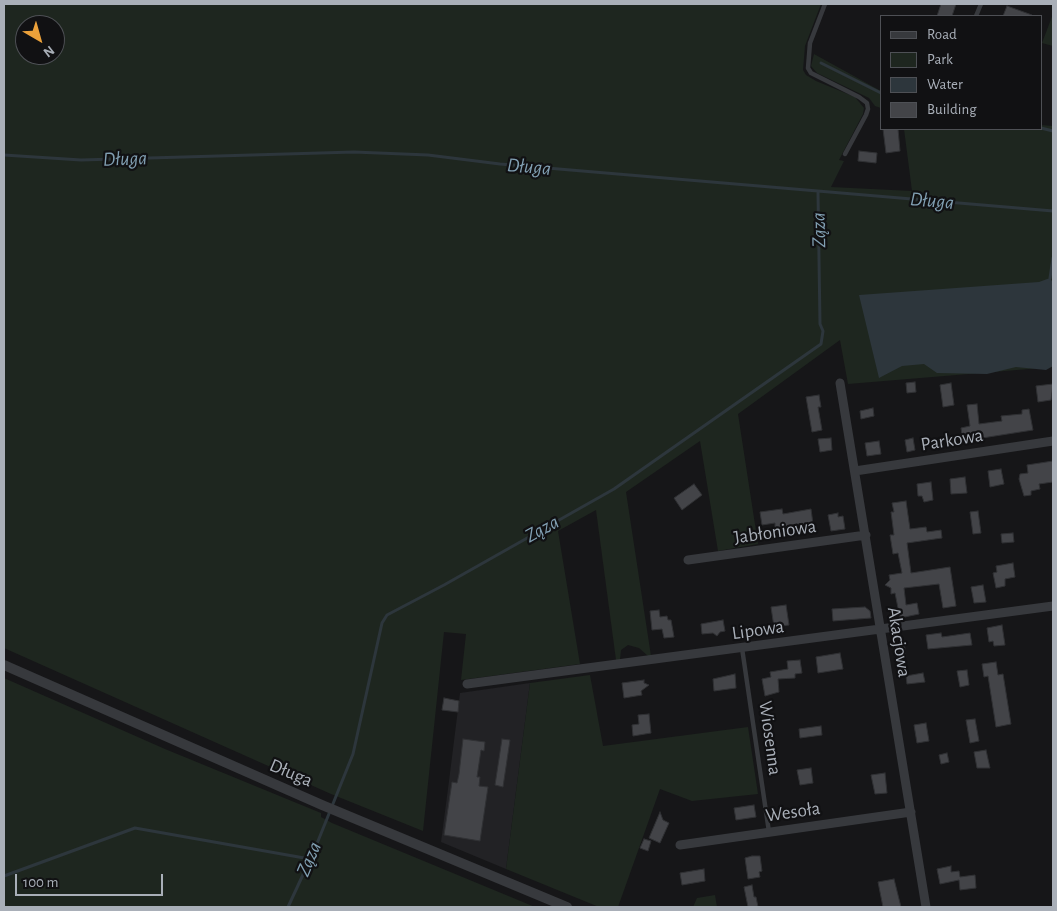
<!DOCTYPE html>
<html>
<head>
<meta charset="utf-8">
<style>
	body { margin:0 }
	#map { position:relative; width:1057px; height:911px; overflow:hidden; background:#161618; font-family:"Alegreya Sans",sans-serif }
	canvas { display:block }
	.frame { position:absolute; inset:0; border:5px solid #a9afb8; pointer-events:none }
	.legend { position:absolute; left:880px; top:15px; width:162px; height:115px; box-sizing:border-box; background:#111113; border:1px solid #4e5055; margin:0; padding:6px 9px; list-style:none; font-size:15px; color:#a9afb8 }
	.legend li { display:flex; align-items:center; gap:10px; height:25px }
	.legend b { width:25px; border:1px solid #4e5055 }
	.north { position:absolute; left:15px; top:15px; width:50px; height:50px; box-sizing:border-box; background:#111113; border:1px solid #4e5055; border-radius:50%; rotate:142deg; font-size:14px; font-weight:700; line-height:20px; text-align:center; color:#a9afb8 }
	.north::after { content:''; display:block; margin:auto; width:18px; height:22px; background:#eca13a; clip-path:polygon(50% 0,100% 100%,50% 72%,0 100%) }
	.scale { position:absolute; left:15px; top:874px; width:148px; height:22px; box-sizing:border-box; border:2px solid #a9afb8; border-top:0; padding-left:6px; font-size:15px; line-height:18px; white-space:nowrap; color:#a9afb8; -webkit-text-stroke:4px #111113; paint-order:stroke }
</style>
</head>
<body>
<div id="map">
<canvas width="1057" height="911"></canvas>
<div class="frame"></div>
<ul class="legend">
<li><b style="height:6px;background:#37393d"></b>Road</li>
<li><b style="height:14px;background:#1e261f"></b>Park</li>
<li><b style="height:14px;background:#2d363c"></b>Water</li>
<li><b style="height:14px;background:#434448"></b>Building</li>
</ul>
<div class="north">N</div>
<div class="scale">100 m</div>
</div>
<script>
const context = document.querySelector('canvas').getContext('2d');
context.lineJoin = 'round';
function fillPath(path, color) { context.fillStyle = color; context.fill(path, 'evenodd'); }
const poly = rows => new Path2D(rows.map(r => 'M' + r).join(''));
function trace(path, color, width, dash) { context.strokeStyle = color; context.lineWidth = width; context.lineCap = dash ? 'butt' : 'round'; context.setLineDash(dash || []); context.stroke(path); }
function write(font, color, halo, rows, align = 'center') {
  context.font = font + ' "Alegreya Sans",sans-serif'; context.lineWidth = 4.5; context.setLineDash([]); context.textBaseline = 'middle'; context.strokeStyle = halo; context.fillStyle = color; for (const [text, x, y, turn = 0] of rows) {
    context.save(); context.translate(x, y); context.rotate((+turn || 0) * Math.PI / 180); context.textAlign = isNaN(turn) ? turn : align; if (halo) context.strokeText(text, 0, 0); context.fillText(text, 0, 0); context.restore();
  }
}
fillPath(poly([
	[530,683,506,869,441,842,449,781,460,693]
]), '#222225');
fillPath(poly([
	[4,4,821,4,805,46,803,70,806,75,816,81,855,97,864,108,863,114,839,160,844,161,831,187,912,191,904,129,1041,129,1041,125,1053,126,1053,367,848,384,840,340,738,414,758,544,718,551,700,441,626,492,651,656,648,656,639,648,628,645,621,650,620,660,616,660,596,510,558,531,580,664,461,680,466,634,444,632,423,831,331,794,4,648],
	[25,25,55,25,55,55,25,55],
	[1053,14,1053,46,1042,43],
	[814,54,881,91,881,108,875,106,869,98,817,73,811,66],
	[590,675,603,746,748,727,758,794,692,801,660,789,618,907,599,907,506,869,530,683],
	[4,678,165,749,321,813,321,817,332,823,535,907,4,907],
	[715,895,717,907,693,907,697,898]
]), '#1e261f');
fillPath(poly([
	[1050,278,1053,283,1053,366,1046,370,1016,367,987,374,937,373,924,364,902,366,879,378,859,295,1039,282]
]), '#2d363c');
trace(poly([
	[821,63,881,93],
	[1041,128,1053,131],
	[4,155,81,160,354,152,428,155,500,164,1053,211],
	[1050,278,1053,258],
	[4,876,135,828,310,859],
	[288,907,314,851,353,754,382,623,387,615,444,585,614,489,821,344,823,331,820,324,818,193]
]), '#2d363c', 3);
const building = poly([
	[941,4,956,4,952,16,937,16,941,4],
	[1007,6,1032,15,1031,16,1003,16,1007,6],
	[883,129,898,129,900,151,886,153,883,129],
	[859,151,877,153,876,163,858,161,859,151],
	[915,382,916,392,907,393,906,383,915,382],
	[951,383,954,405,943,407,940,385,951,383],
	[1053,384,1051,400,1038,402,1036,386,1053,384],
	[819,395,821,407,818,407,822,430,812,432,806,397,819,395],
	[977,404,979,424,1002,421,1001,416,1022,414,1022,410,1029,409,1033,430,963,441,961,428,970,426,967,405,977,404],
	[873,408,874,416,861,419,860,411,873,408],
	[831,438,832,450,820,452,818,439,831,438],
	[913,438,915,450,907,452,905,440,913,438],
	[879,441,881,454,867,456,865,443,879,441],
	[1053,461,1053,482,1039,484,1040,489,1031,491,1031,495,1024,496,1019,479,1020,474,1028,473,1027,465,1053,461],
	[1001,469,1004,484,990,487,988,471,1001,469],
	[965,477,967,493,951,494,950,479,965,477],
	[931,482,933,500,924,502,922,496,918,496,917,484,931,482],
	[694,484,702,495,682,510,674,498,694,484],
	[906,501,910,529,926,527,927,532,941,530,942,538,907,543,911,573,950,567,956,606,943,608,939,584,904,588,906,605,917,603,919,614,900,618,895,593,891,594,891,588,885,585,890,580,889,575,902,573,898,553,893,554,890,535,894,535,891,512,894,512,892,503,906,501],
	[782,509,783,514,811,509,813,524,799,527,798,524,775,528,775,523,762,525,760,512,782,509],
	[978,511,981,533,973,534,970,512,978,511],
	[838,513,838,517,843,516,845,529,831,531,828,515,838,513],
	[1013,533,1014,542,1002,543,1001,534,1013,533],
	[1013,563,1015,577,1005,579,1005,586,996,588,993,573,997,572,996,566,1013,563],
	[983,585,986,602,974,603,971,587,983,585],
	[786,605,789,625,774,627,771,607,786,605],
	[865,607,870,611,871,618,833,621,832,609,865,607],
	[659,610,660,617,667,616,668,620,671,620,674,637,664,638,662,629,652,630,650,611,659,610],
	[723,620,725,631,720,632,717,636,713,633,702,634,701,624,723,620],
	[1002,625,1005,645,994,646,993,641,989,642,987,628,1002,625],
	[941,633,942,637,970,633,972,645,928,649,926,635,941,633],
	[904,641,906,658,898,660,895,643,904,641],
	[840,653,843,669,818,673,816,657,840,653],
	[800,660,802,673,795,674,795,678,778,679,779,692,765,696,762,679,771,677,770,672,788,669,787,661,800,660],
	[996,662,998,675,1003,674,1011,724,996,727,988,676,984,677,982,664,996,662],
	[967,670,969,685,960,687,957,671,967,670],
	[923,673,925,682,907,684,906,676,923,673],
	[735,674,736,688,714,691,713,679,735,674],
	[644,680,644,683,649,685,641,691,642,695,624,698,622,683,644,680],
	[444,698,459,701,458,712,442,710,444,698],
	[649,714,651,733,633,736,632,725,639,724,638,715,649,714],
	[975,719,979,741,970,743,966,720,975,719],
	[926,723,929,741,917,743,914,725,926,723],
	[821,726,822,735,800,738,799,729,821,726],
	[463,739,485,742,484,751,481,750,477,777,480,777,479,786,488,787,480,841,444,835,452,782,457,783,459,774,463,739],
	[502,739,510,740,503,787,495,785,502,739],
	[986,750,990,768,977,768,974,752,986,750],
	[947,753,949,762,941,764,939,755,947,753],
	[811,768,813,783,800,785,797,770,811,768],
	[885,773,887,793,875,794,871,775,885,773],
	[754,805,756,817,736,820,734,808,754,805],
	[660,812,663,820,669,823,660,843,649,838,660,812],
	[644,839,651,841,648,851,640,848,644,839],
	[752,856,760,856,762,871,759,872,760,877,748,879,745,858,752,856],
	[951,866,951,872,959,871,960,877,975,875,976,888,960,890,959,880,940,884,937,869,951,866],
	[704,869,705,881,682,885,680,873,704,869],
	[894,879,901,907,883,907,878,882,894,879],
	[752,885,754,897,756,897,758,907,748,907,744,887,752,885]
]);
fillPath(building, '#434448');
trace(building, '#303134', 1);
trace(poly([
	[825,4,810,43,808,68,811,73,859,97,867,103,868,109,866,115,845,154],
	[976,16,981,4],
	[742,648,769,832]
]), '#37393d', 4.5);
trace(poly([
	[840,383,926,907],
	[855,471,1053,441],
	[688,560,866,535],
	[467,684,1053,606],
	[680,845,911,812]
]), '#37393d', 9);
trace(poly([
	[4,665,322,805,567,907]
]), '#37393d', 10);
write('19px', '#a9afb8', '#111113', [
	["Parkowa",952,440,-9],
	["Jabłoniowa",775,532,-8],
	["Lipowa",758,630,-8],
	["Akacjowa",899,642,81],
	["Wiosenna",770,738,82],
	["Długa",291,773,23],
	["Wesoła",793,812,-8]
]);
write('italic 20px', '#819fb2', '#111113', [
	["Długa",125,159,-2],
	["Długa",529,167,5],
	["Długa",932,201,5],
	["Ząza",819,230,-91],
	["Ząza",542,529,-29],
	["Ząza",309,859,-67]
]);
</script>
</body>
</html>
